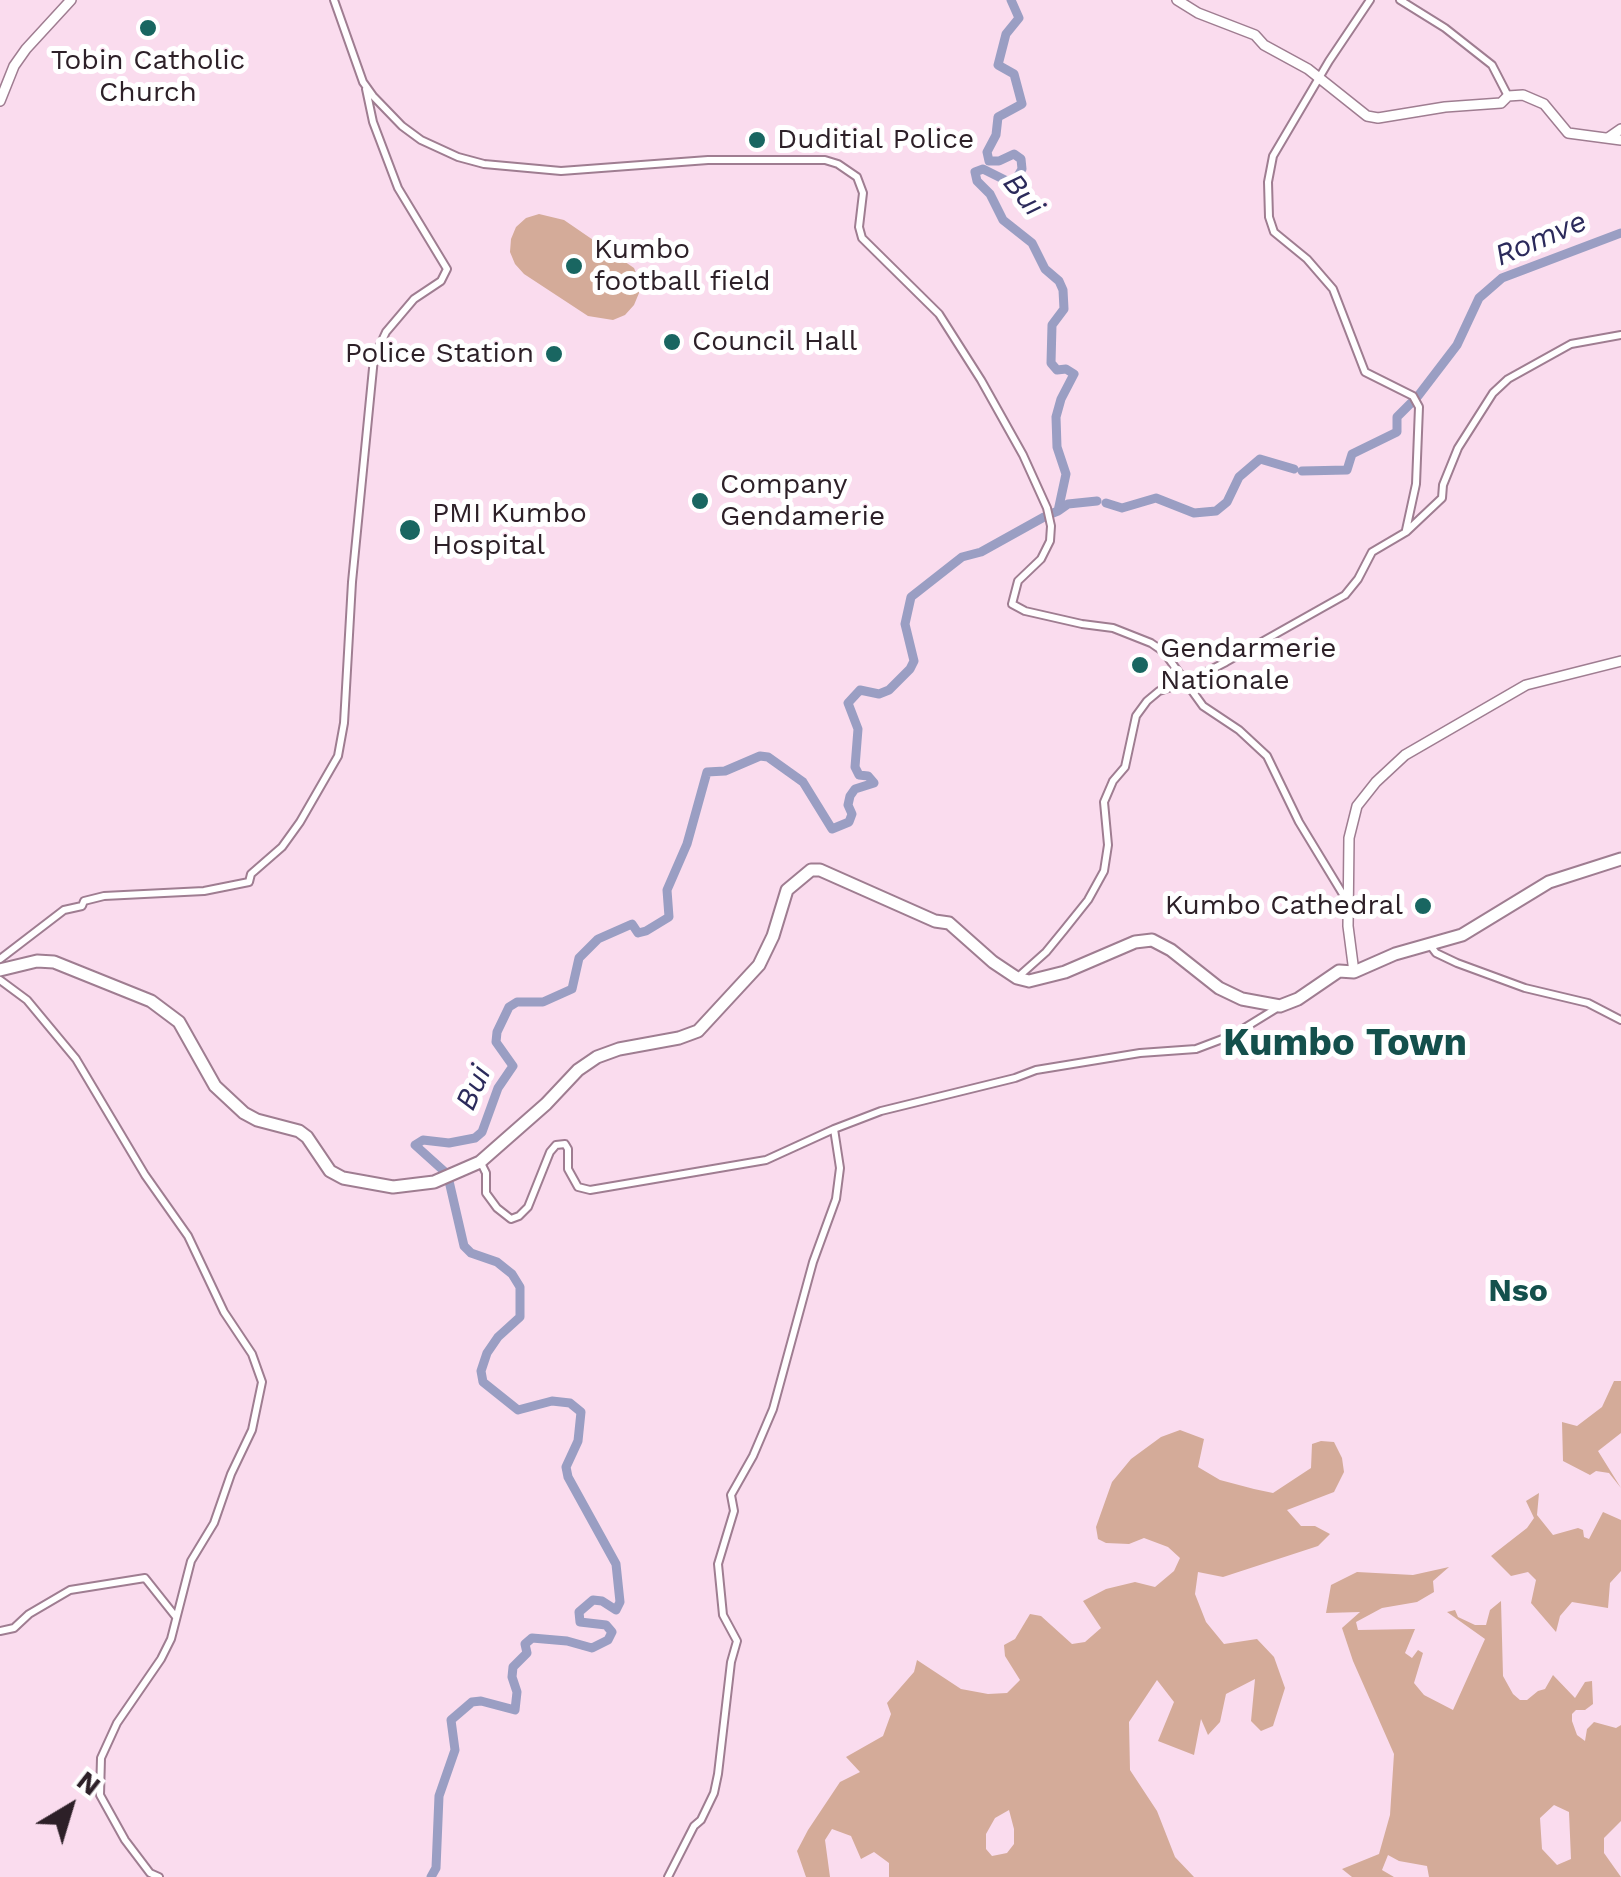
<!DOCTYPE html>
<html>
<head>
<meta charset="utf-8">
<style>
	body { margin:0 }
	#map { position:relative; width:1621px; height:1877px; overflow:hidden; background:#fadcee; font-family:"Work Sans",sans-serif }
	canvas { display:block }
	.north { position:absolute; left:20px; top:1757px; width:100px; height:100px; -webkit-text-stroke:8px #fff; paint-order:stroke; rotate:38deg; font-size:28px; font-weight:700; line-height:40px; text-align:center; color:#2d2028 }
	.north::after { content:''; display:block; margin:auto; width:35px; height:45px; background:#2d2028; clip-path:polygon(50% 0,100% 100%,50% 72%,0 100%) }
</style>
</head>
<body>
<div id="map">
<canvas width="1621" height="1877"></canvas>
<div class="north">N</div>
</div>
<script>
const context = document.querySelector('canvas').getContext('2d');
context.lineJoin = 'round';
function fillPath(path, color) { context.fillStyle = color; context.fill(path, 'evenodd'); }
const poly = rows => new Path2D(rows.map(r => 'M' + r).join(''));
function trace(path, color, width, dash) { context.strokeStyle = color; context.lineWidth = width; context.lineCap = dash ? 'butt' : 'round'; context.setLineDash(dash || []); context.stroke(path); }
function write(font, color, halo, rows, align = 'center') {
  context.font = font + ' "Work Sans",sans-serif'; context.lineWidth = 10; context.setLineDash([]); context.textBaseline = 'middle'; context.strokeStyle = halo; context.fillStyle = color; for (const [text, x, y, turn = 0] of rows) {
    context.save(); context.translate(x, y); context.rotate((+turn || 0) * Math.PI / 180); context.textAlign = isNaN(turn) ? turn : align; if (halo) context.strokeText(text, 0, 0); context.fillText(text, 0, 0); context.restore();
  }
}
fillPath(poly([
	[539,214,564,220,634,268,639,280,639,293,634,305,625,315,613,320,588,316,524,274,515,264,510,252,511,239,516,227,526,218],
	[1614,1381,1621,1381,1621,1433,1598,1451,1621,1488,1609,1473,1596,1471,1590,1475,1563,1461,1562,1422,1577,1426,1602,1407],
	[1180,1430,1204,1439,1198,1467,1220,1480,1254,1489,1273,1493,1311,1468,1312,1444,1321,1441,1334,1442,1342,1458,1344,1472,1334,1492,1287,1510,1301,1526,1315,1526,1330,1534,1318,1546,1223,1577,1198,1572,1195,1594,1206,1622,1224,1644,1257,1639,1274,1657,1285,1688,1273,1726,1261,1731,1251,1721,1255,1679,1226,1694,1220,1722,1208,1735,1201,1719,1194,1755,1158,1741,1174,1702,1157,1680,1129,1722,1130,1770,1157,1811,1175,1857,1194,1877,889,1877,889,1863,874,1852,861,1859,851,1836,832,1829,825,1840,830,1877,806,1877,797,1851,808,1830,840,1782,860,1772,846,1757,883,1736,891,1714,887,1703,914,1672,917,1660,961,1689,988,1694,1007,1693,1020,1680,1005,1656,1004,1645,1015,1639,1030,1614,1041,1616,1072,1644,1085,1642,1101,1628,1083,1601,1106,1589,1135,1582,1155,1587,1174,1571,1180,1558,1168,1547,1144,1538,1129,1544,1106,1543,1098,1539,1096,1527,1112,1482,1131,1459,1161,1437],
	[1009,1810,1014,1829,1014,1844,1007,1853,992,1856,986,1849,986,1834,995,1818],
	[1539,1493,1537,1515,1553,1535,1578,1528,1583,1530,1584,1537,1589,1539,1603,1512,1621,1520,1621,1571,1610,1583,1608,1608,1572,1602,1560,1616,1556,1632,1531,1603,1536,1580,1528,1572,1511,1576,1491,1556,1527,1528,1534,1518,1526,1501],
	[1449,1567,1433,1581,1434,1592,1417,1602,1382,1608,1356,1622,1358,1630,1415,1629,1405,1653,1412,1658,1418,1650,1423,1653,1414,1683,1424,1695,1453,1710,1485,1639,1447,1612,1455,1610,1458,1617,1475,1625,1486,1625,1490,1610,1501,1601,1503,1676,1513,1694,1520,1700,1527,1700,1538,1691,1545,1689,1553,1675,1575,1698,1585,1682,1592,1681,1593,1704,1585,1710,1576,1710,1572,1714,1572,1721,1577,1735,1585,1741,1587,1729,1594,1722,1616,1728,1621,1725,1621,1821,1604,1838,1604,1853,1621,1877,1429,1877,1427,1866,1399,1861,1388,1855,1382,1870,1394,1877,1352,1877,1342,1869,1379,1854,1390,1815,1394,1754,1353,1661,1342,1628,1360,1612,1326,1613,1331,1585,1357,1572,1413,1575],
	[1554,1805,1569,1812,1571,1859,1557,1865,1542,1849,1540,1818]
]), '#d4ab99');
trace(poly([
	[1011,0,1019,18,1006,34,998,65,1014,74,1022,104,998,117,996,135,987,152,989,161,999,161,1014,154,1021,159,1022,169,1013,184,983,169,975,172,977,181,990,194,1003,220,1032,243,1045,269,1059,281,1063,290,1064,309,1052,325,1051,363,1057,370,1066,369,1074,374,1061,399,1056,417,1057,447,1066,474,1058,511,1053,513],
	[1418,396,1457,345,1479,298,1502,278,1621,233],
	[1302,471,1347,470,1352,454,1397,432,1397,417,1411,403],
	[1106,503,1122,508,1156,498,1194,513,1216,511,1227,502,1239,477,1260,459,1294,469],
	[1058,511,1068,504,1097,501],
	[431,1877,436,1868,439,1796,455,1750,451,1720,472,1702,481,1701,515,1710,517,1692,512,1677,513,1667,527,1653,525,1644,532,1638,567,1641,592,1648,608,1640,612,1632,606,1625,580,1622,579,1612,593,1600,602,1601,616,1610,620,1602,616,1564,568,1477,566,1467,578,1441,581,1412,570,1403,552,1401,518,1410,483,1382,481,1371,487,1353,498,1337,520,1317,520,1287,512,1274,497,1262,471,1253,464,1246,449,1181,445,1172,415,1145,423,1140,449,1143,475,1138,482,1132,498,1088,513,1066,496,1042,497,1032,509,1007,517,1002,543,1002,572,989,579,958,598,939,632,924,638,933,646,931,669,917,667,890,687,844,707,772,725,771,760,756,768,757,803,782,832,829,849,822,852,814,848,805,850,796,855,789,874,783,868,776,859,775,855,767,858,729,848,703,860,690,879,694,889,690,910,669,914,661,905,624,911,597,962,557,981,552,1044,517]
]), '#9a9ec3', 9);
const minor = poly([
	[334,0,363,82,373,96,402,126,421,140,458,157,484,164,561,171,708,160,825,160,838,164,857,177,863,193,859,227,862,238,939,314,981,380,1023,455,1047,508,1051,526,1050,541,1041,559,1018,581,1012,604,1025,611,1082,624,1113,628,1151,643,1164,652,1203,706,1239,730,1267,756,1299,822,1347,901],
	[1370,0,1329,61,1273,156,1268,182,1269,217,1274,232,1307,259,1333,289,1365,372,1413,396,1419,407,1416,484,1406,530],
	[1400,0,1445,28,1492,65,1508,96],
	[1430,945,1436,953,1457,963,1525,988,1588,1003,1621,1020],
	[0,959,64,910,82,906,84,901,104,896,204,891,249,882,251,874,282,847,300,822,338,756,344,723,352,582,374,358,386,332,414,299,441,281,447,269,398,188,373,122,366,89],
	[1018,977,1046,952,1064,930,1088,900,1104,871,1108,845,1104,802,1113,781,1125,767,1136,716,1147,701,1159,691,1187,682,1226,662,1345,595,1358,579,1372,552,1406,532,1442,498,1443,485,1458,448,1493,393,1508,379,1571,344,1621,335],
	[0,980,27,1000,76,1059,145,1175,188,1236,224,1312,252,1354,262,1382,252,1430,231,1474,214,1523,191,1561,171,1639,161,1659,117,1723,101,1758,100,1795,125,1840,150,1873,159,1877],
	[481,1163,486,1173,486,1193,497,1208,511,1219,519,1216,528,1207,550,1152,556,1145,565,1144,568,1149,568,1169,578,1187,590,1190,766,1160,834,1129],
	[0,1631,14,1628,29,1614,70,1590,145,1578,176,1617],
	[668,1877,694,1826,701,1820,714,1793,718,1774,731,1662,737,1641,723,1615,718,1564,734,1511,731,1495,753,1456,773,1409,813,1262,836,1199,840,1168,834,1129,881,1111,1015,1078,1036,1070,1140,1053,1196,1049,1233,1035,1277,1008]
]);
const major = poly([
	[1177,0,1198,13,1255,35,1264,45,1308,69,1367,116,1378,118,1445,107,1501,103,1508,96,1523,95,1544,104,1568,133,1621,140],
	[0,101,14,66,26,49,71,0],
	[1608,138,1621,129],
	[1354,972,1348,926,1349,838,1357,806,1376,782,1405,755,1526,685,1621,661]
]);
const highway = poly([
	[0,970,37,961,54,962,151,1001,179,1022,215,1086,244,1113,257,1120,299,1131,307,1137,330,1171,343,1178,393,1187,434,1182,480,1162,546,1104,578,1070,597,1057,619,1049,679,1038,698,1031,759,965,773,936,787,890,811,870,820,870,935,921,949,923,993,962,1017,978,1029,981,1065,972,1135,942,1152,940,1171,950,1219,988,1242,999,1280,1006,1298,999,1339,971,1354,972,1395,954,1462,935,1549,882,1621,859]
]);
trace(minor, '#9f7d91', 10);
trace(major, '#9f7d91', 12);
trace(highway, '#9f7d91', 15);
trace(minor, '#fff', 6);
trace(major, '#fff', 9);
trace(highway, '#fff', 11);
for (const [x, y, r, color] of [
	[148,28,10,"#196661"],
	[757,140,10,"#196661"],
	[574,266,10,"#196661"],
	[672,342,10,"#196661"],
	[554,354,10,"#196661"],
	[700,501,10,"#196661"],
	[410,530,12,"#196661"],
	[1140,665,10,"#196661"],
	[1423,906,10,"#196661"]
]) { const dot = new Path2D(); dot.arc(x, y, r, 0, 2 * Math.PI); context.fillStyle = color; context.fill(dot); trace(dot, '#fff', 4); }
write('28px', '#2d2028', '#fff', [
	["Tobin Catholic",148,61,"center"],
	["Church",148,93,"center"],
	["Duditial Police",777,140],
	["Kumbo",594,250],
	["football field",594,282],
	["Council Hall",692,342],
	["Police Station",534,354,"right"],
	["Company",720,485],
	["Gendamerie",720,517],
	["PMI Kumbo",432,514],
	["Hospital",432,546],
	["Gendarmerie",1160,649],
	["Nationale",1160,681],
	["Kumbo Cathedral",1403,906,"right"]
], 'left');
write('italic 30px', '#2b2a5b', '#fff', [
	["Bui",1023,195,51],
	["Romve",1541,239,-23],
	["Bui",474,1088,-66]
]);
write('bold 32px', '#14504c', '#fff', [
	["Nso",1518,1292]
]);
write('bold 38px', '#14504c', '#fff', [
	["Kumbo Town",1345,1044]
]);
</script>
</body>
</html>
